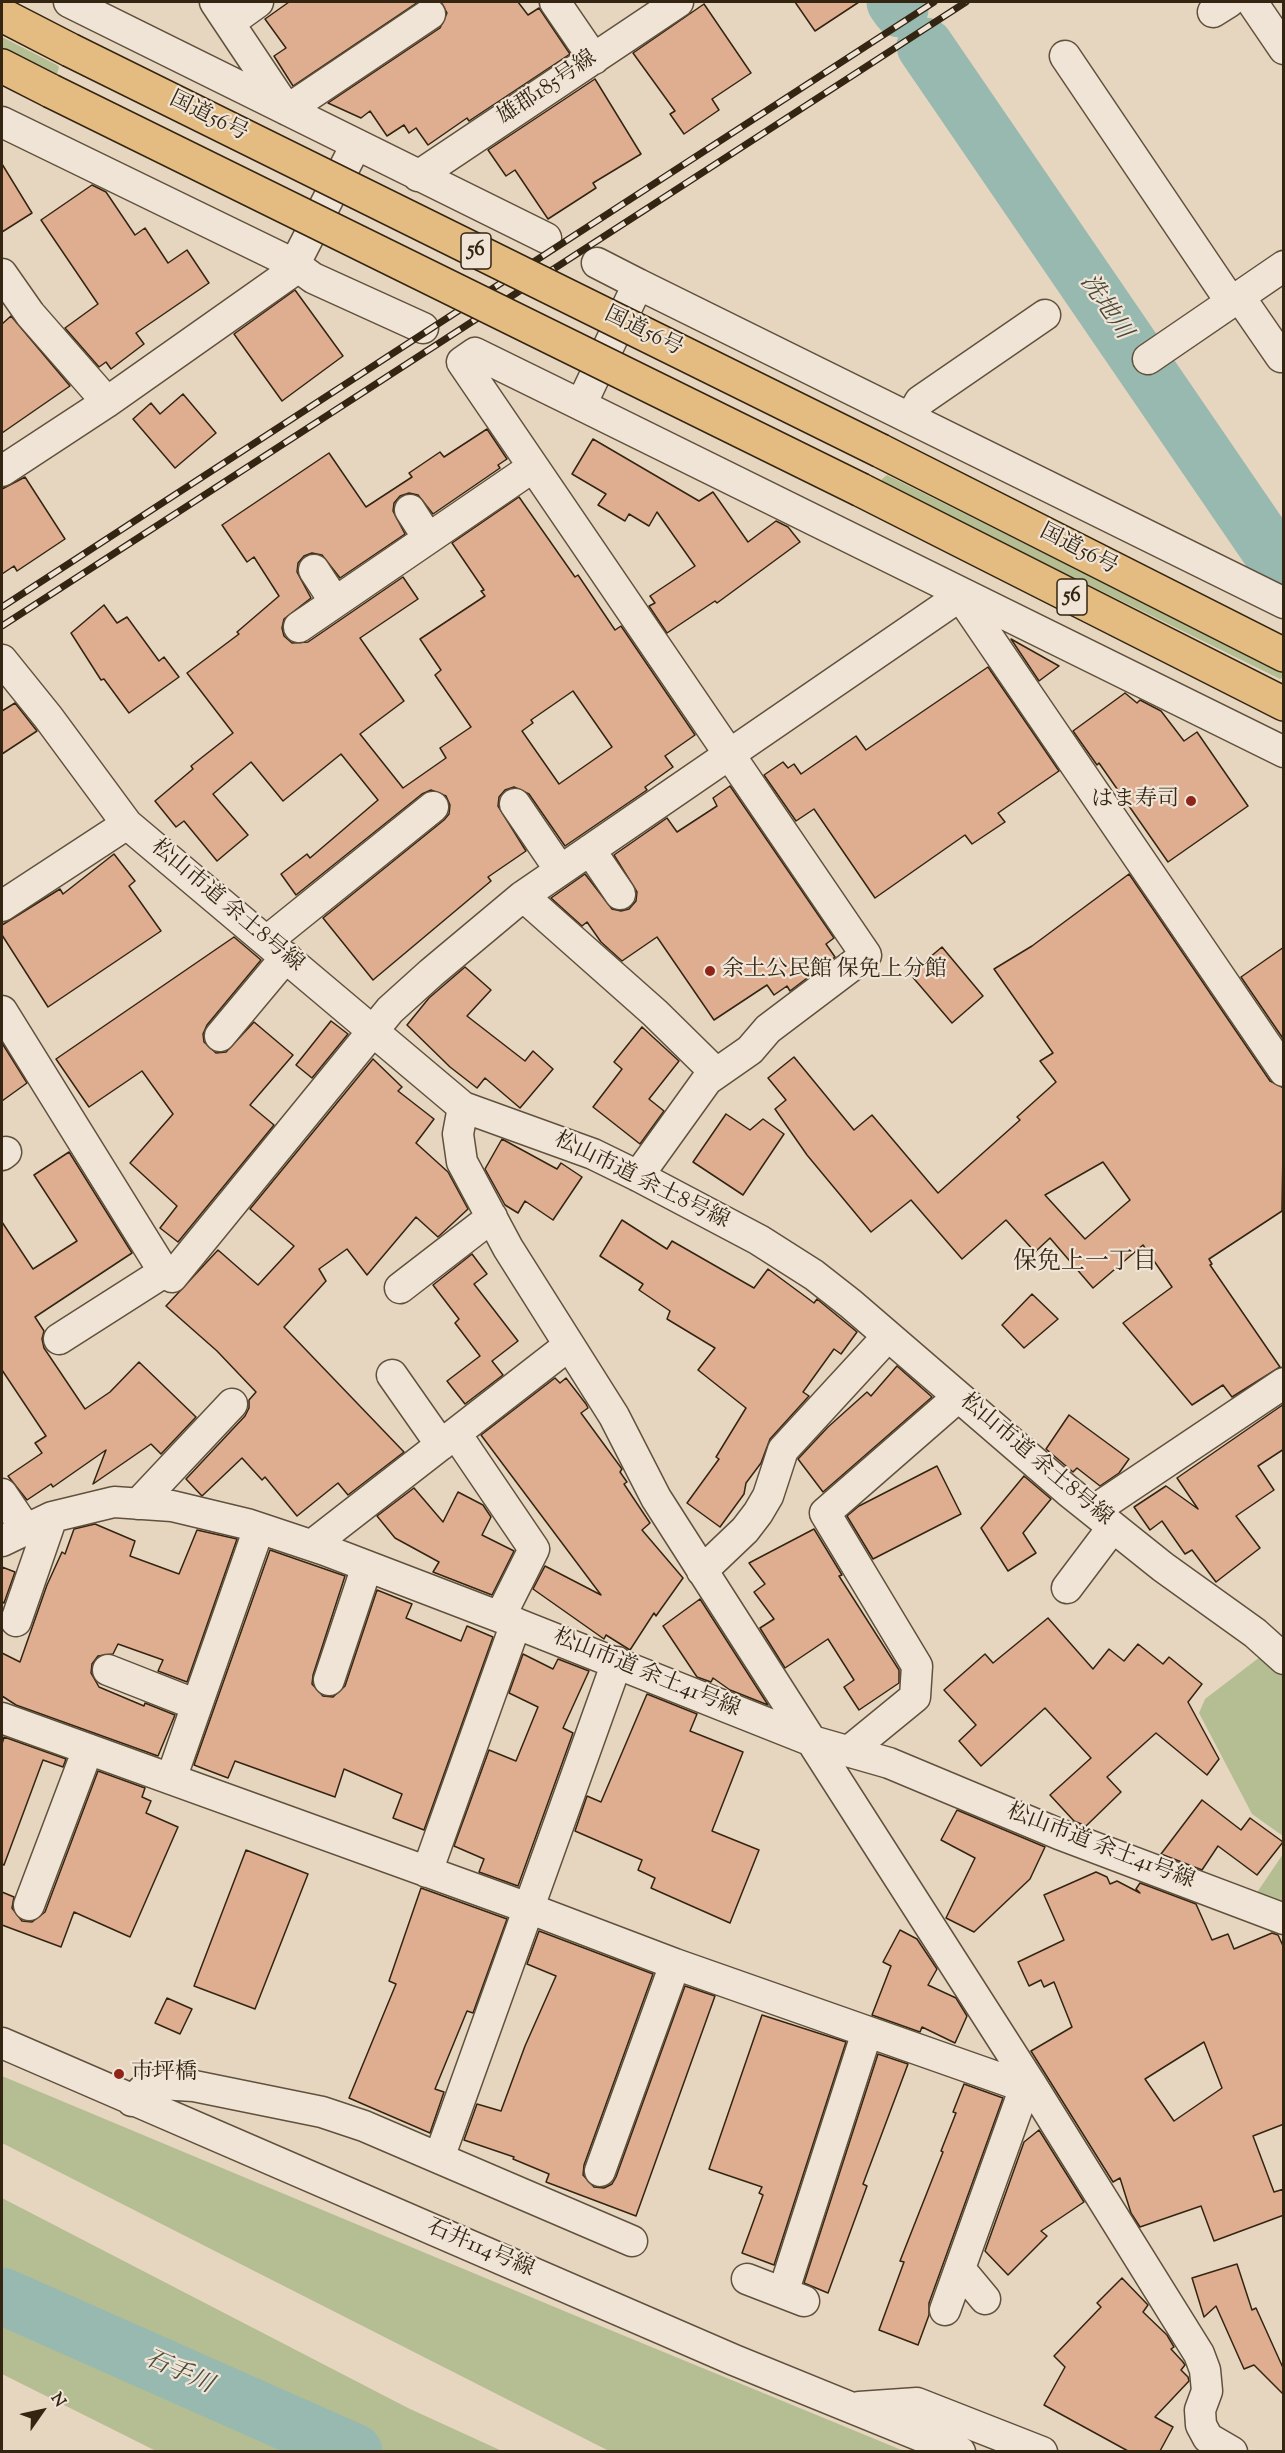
<!DOCTYPE html>
<html>
<head>
<meta charset="utf-8">
<style>
	body { margin:0 }
	#map { position:relative; width:1285px; height:2453px; overflow:hidden; background:#e7d6bf; font-family:"Sorts Mill Goudy",serif }
	canvas { display:block }
	.frame { position:absolute; inset:0; border:3px solid #332512; pointer-events:none }
	.north { position:absolute; left:12px; top:2381px; width:60px; height:60px; -webkit-text-stroke:4px #efe4d5; paint-order:stroke; rotate:56deg; font-size:16px; font-weight:700; line-height:24px; text-align:center; color:#332512 }
	.north::after { content:''; display:block; margin:auto; width:21px; height:27px; background:#332512; clip-path:polygon(50% 0,100% 100%,50% 72%,0 100%) }
</style>
</head>
<body>
<div id="map">
<canvas width="1285" height="2453"></canvas>
<div class="frame"></div>
<div class="north">N</div>
</div>
<script>
const context = document.querySelector('canvas').getContext('2d');
context.lineJoin = 'round';
function fillPath(path, color) { context.fillStyle = color; context.fill(path, 'evenodd'); }
const poly = rows => new Path2D(rows.map(r => 'M' + r).join(''));
function trace(path, color, width, dash) { context.strokeStyle = color; context.lineWidth = width; context.lineCap = dash ? 'butt' : 'round'; context.setLineDash(dash || []); context.stroke(path); }
function write(font, color, halo, rows, align = 'center') {
  context.font = font + ' "Sorts Mill Goudy","Noto Serif JP",serif'; context.lineWidth = 4.5; context.setLineDash([]); context.textBaseline = 'middle'; context.strokeStyle = halo; context.fillStyle = color; for (const [text, x, y, turn = 0] of rows) {
    context.save(); context.translate(x, y); context.rotate((+turn || 0) * Math.PI / 180); context.textAlign = isNaN(turn) ? turn : align; if (halo) context.strokeText(text, 0, 0); context.fillText(text, 0, 0); context.restore();
  }
}
fillPath(poly([
	[2,37,57,65,59,67,57,74,2,49],
	[887,475,1281,672,1283,677,1280,679,884,484,881,480],
	[1260,1657,1283,1676,1283,1836,1252,1814,1199,1713,1205,1699],
	[1283,1854,1283,1904,1256,1894],
	[2,2076,569,2313,904,2451,609,2451,2,2143],
	[2,2198,408,2408,502,2451,156,2451,2,2374]
]), '#b4be92');
trace(poly([
	[895,2,900,9],
	[925,46,1284,571],
	[2,2296,354,2452]
]), '#97b9b0', 57);
const building = poly([
	[289,2,418,2,293,86,274,56,286,48,265,19,289,2],
	[441,2,518,2,528,15,539,8,570,54,469,121,467,118,428,145,416,128,409,133,404,125,387,136,370,111,361,118,328,103,440,28,447,13,441,2],
	[795,2,859,2,815,31,795,2],
	[704,4,751,73,712,99,719,110,684,134,670,114,675,111,633,53,704,4],
	[595,79,641,154,593,183,596,188,548,219,515,170,506,176,488,150,595,79],
	[2,164,32,213,2,232,2,164],
	[92,185,106,192,135,235,145,228,168,263,187,250,209,283,136,333,144,344,111,369,106,362,99,367,65,328,98,304,41,220,92,185],
	[295,290,343,356,282,401,234,334,295,290],
	[11,316,70,386,2,433,2,324,11,316],
	[183,394,216,433,175,468,133,419,151,403,160,414,183,394],
	[487,429,507,459,498,465,500,468,433,514,418,495,409,493,400,496,394,503,393,511,405,534,340,578,322,555,312,553,304,556,298,563,297,572,311,598,284,619,282,628,284,636,292,643,308,642,403,577,418,599,360,638,404,701,360,734,403,788,446,758,440,748,471,727,435,675,441,670,420,639,485,596,481,591,484,590,452,543,519,497,575,577,578,575,615,630,621,626,695,735,665,756,673,767,645,787,647,790,565,846,529,794,514,787,505,790,499,797,498,806,526,851,488,877,491,881,373,980,323,918,444,820,449,814,450,805,446,796,431,790,422,794,296,895,281,874,307,854,310,858,378,800,341,754,283,801,251,762,213,794,248,835,217,861,184,821,176,827,155,801,193,769,191,766,233,733,187,673,239,634,237,632,279,596,254,557,247,562,222,525,329,453,366,507,412,477,409,473,440,452,444,457,487,429],
	[573,691,612,747,559,784,522,731,533,723,531,720,573,691],
	[593,439,699,501,713,492,748,542,776,521,788,527,800,542,717,603,715,601,667,633,649,606,655,603,650,596,695,566,657,512,649,526,629,514,625,521,598,505,606,494,572,474,593,439],
	[25,477,65,539,17,571,14,566,2,574,2,489,25,477],
	[104,605,117,623,127,617,159,661,164,657,179,677,129,713,104,679,101,680,71,633,104,605],
	[1011,639,1059,666,1039,681,1011,639],
	[988,667,1059,771,998,813,1005,822,972,844,965,835,875,898,814,809,796,821,764,775,783,762,788,768,794,764,801,774,856,736,866,750,988,667],
	[1125,693,1137,703,1140,700,1161,711,1184,741,1197,732,1248,806,1168,862,1099,763,1097,765,1073,731,1125,693],
	[15,703,37,731,2,754,2,711,15,703],
	[730,786,834,938,826,944,835,957,790,991,787,986,774,995,767,985,714,1020,657,937,622,961,601,942,587,922,582,926,551,898,585,874,612,909,621,911,629,909,636,901,637,892,614,855,667,818,677,832,717,806,713,798,730,786],
	[114,854,135,881,129,886,161,931,48,1007,2,935,2,925,60,889,63,894,114,854],
	[1129,874,1270,1081,1284,1088,1282,1211,1209,1259,1212,1264,1210,1265,1280,1367,1232,1397,1223,1385,1192,1405,1123,1323,1172,1287,1143,1245,1093,1288,1050,1238,1035,1252,1006,1220,962,1259,911,1200,871,1232,807,1155,775,1109,786,1100,768,1078,794,1057,854,1130,872,1115,938,1193,1020,1120,1017,1117,1056,1082,1040,1061,1053,1053,994,969,1032,946,1129,874],
	[1103,1162,1130,1200,1085,1239,1045,1195,1103,1162],
	[234,937,261,960,207,1025,203,1034,204,1042,216,1053,226,1052,254,1022,293,1055,250,1105,274,1125,178,1242,160,1228,177,1206,130,1163,173,1114,142,1071,89,1107,56,1059,234,937],
	[942,947,983,996,952,1023,910,974,942,947],
	[1284,947,1284,1040,1241,977,1284,947],
	[465,967,491,990,467,1016,525,1061,533,1051,553,1069,520,1108,485,1078,477,1088,450,1067,407,1025,429,998,465,967],
	[331,1021,348,1034,312,1078,296,1065,331,1021],
	[642,1027,679,1061,649,1099,664,1111,640,1144,593,1107,622,1069,614,1062,642,1027],
	[2,1043,27,1083,2,1101,2,1043],
	[373,1059,402,1087,398,1091,434,1119,416,1143,448,1172,468,1209,438,1237,416,1217,367,1275,347,1249,319,1269,326,1281,284,1327,404,1452,348,1495,338,1483,297,1516,265,1477,262,1480,242,1458,202,1496,186,1479,245,1416,249,1408,249,1400,256,1392,217,1351,166,1306,218,1250,258,1285,294,1246,250,1209,373,1059],
	[726,1114,750,1130,763,1119,784,1134,743,1195,693,1162,726,1114],
	[502,1139,557,1169,561,1163,582,1177,553,1220,525,1201,518,1213,505,1205,485,1169,502,1139],
	[69,1152,132,1253,35,1317,44,1331,42,1339,44,1348,85,1409,110,1392,139,1362,196,1417,161,1454,151,1444,93,1484,106,1450,53,1487,51,1484,27,1500,8,1476,42,1453,35,1443,46,1436,2,1370,2,1222,33,1269,77,1241,34,1175,69,1152],
	[622,1220,667,1249,672,1241,754,1288,768,1269,814,1303,817,1299,857,1332,841,1354,834,1349,803,1392,809,1396,770,1439,761,1463,746,1483,744,1494,720,1527,687,1503,719,1459,716,1457,746,1408,698,1370,715,1348,667,1319,670,1311,639,1290,643,1284,600,1256,622,1220],
	[472,1254,487,1274,474,1284,518,1341,492,1361,503,1375,465,1404,447,1381,480,1356,455,1323,459,1319,433,1285,472,1254],
	[1032,1294,1058,1319,1024,1348,1002,1325,1032,1294],
	[897,1366,932,1397,823,1492,798,1459,828,1427,867,1392,871,1396,897,1366],
	[555,1378,560,1383,566,1378,586,1404,588,1408,581,1413,622,1469,620,1472,627,1482,624,1484,650,1523,642,1530,683,1578,656,1616,654,1613,630,1650,606,1635,604,1639,533,1589,545,1566,601,1595,481,1435,555,1378],
	[1284,1404,1284,1449,1258,1466,1274,1490,1236,1516,1260,1548,1216,1582,1192,1550,1185,1554,1162,1521,1150,1530,1134,1507,1166,1486,1198,1509,1177,1478,1284,1404],
	[1069,1415,1129,1459,1119,1473,1100,1486,1077,1468,1073,1472,1046,1449,1069,1415],
	[937,1466,961,1514,873,1559,847,1516,859,1506,937,1466],
	[1024,1476,1051,1499,1023,1533,1036,1553,1008,1571,981,1528,1024,1476],
	[414,1488,443,1522,458,1492,483,1505,491,1517,482,1535,514,1551,492,1595,433,1572,439,1562,395,1538,377,1516,414,1488],
	[95,1524,135,1541,130,1556,179,1574,197,1530,237,1539,187,1682,158,1671,163,1660,118,1644,113,1654,98,1656,92,1664,91,1673,99,1687,144,1706,145,1703,175,1715,158,1756,16,1705,2,1696,2,1653,20,1662,47,1585,62,1552,65,1554,74,1529,95,1524],
	[814,1529,842,1575,839,1576,899,1670,899,1683,859,1710,844,1687,854,1680,828,1639,785,1668,760,1628,774,1619,754,1592,765,1584,749,1563,814,1529],
	[270,1550,345,1576,313,1675,312,1684,323,1696,333,1697,345,1686,377,1590,412,1604,406,1618,461,1641,467,1626,493,1637,424,1830,393,1818,402,1794,344,1769,335,1797,235,1761,228,1778,194,1765,270,1550],
	[2,1567,15,1572,4,1603,2,1602,2,1567],
	[700,1599,768,1705,730,1690,713,1678,711,1682,697,1677,663,1626,700,1599],
	[1048,1618,1093,1669,1109,1649,1124,1661,1138,1644,1163,1664,1169,1657,1202,1684,1188,1702,1219,1759,1207,1775,1156,1733,1107,1777,1121,1792,1086,1826,1074,1821,1050,1795,1091,1758,1045,1708,981,1766,959,1741,976,1725,944,1690,985,1654,993,1663,1048,1618],
	[523,1654,553,1669,558,1659,589,1671,563,1728,573,1733,518,1886,479,1872,484,1859,454,1846,489,1750,516,1761,538,1707,509,1693,523,1654],
	[647,1694,697,1714,690,1731,743,1752,712,1831,759,1850,730,1923,651,1888,655,1878,638,1870,642,1860,575,1831,587,1796,601,1802,647,1694],
	[4,1737,66,1759,63,1767,43,1760,4,1865,2,1864,2,1744,4,1737],
	[98,1771,145,1788,142,1797,151,1801,146,1813,178,1827,130,1937,74,1912,61,1947,2,1925,2,1892,14,1897,12,1908,22,1921,32,1922,45,1912,98,1771],
	[1202,1800,1241,1830,1250,1818,1283,1842,1257,1875,1218,1846,1202,1870,1161,1854,1202,1800],
	[957,1810,1045,1847,1030,1879,974,1932,946,1918,975,1858,941,1840,957,1810],
	[246,1850,308,1874,255,2009,194,1986,246,1850],
	[1096,1872,1107,1877,1110,1884,1117,1881,1140,1893,1136,1889,1140,1883,1196,1904,1212,1940,1228,1934,1234,1949,1272,1933,1278,1935,1284,1948,1284,2124,1253,2136,1274,2192,1284,2189,1284,2215,1214,2241,1201,2206,1140,2227,1131,2213,1120,2178,1113,2182,1031,2051,1072,2027,1054,1982,1044,1987,1041,1980,1029,1986,1018,1962,1064,1940,1044,1895,1096,1872],
	[1204,2042,1222,2088,1174,2121,1145,2079,1204,2042],
	[421,1888,507,1919,473,2013,467,2011,435,2089,444,2092,430,2133,349,2098,396,1984,389,1981,421,1888],
	[900,1930,917,1939,937,1969,928,1985,956,1998,967,2016,955,2043,922,2027,920,2032,872,2015,891,1966,883,1962,900,1930],
	[539,1931,653,1974,584,2165,583,2175,594,2187,604,2188,612,2184,616,2177,685,1986,715,1996,636,2216,546,2182,549,2174,513,2159,514,2157,464,2140,477,2104,501,2111,525,2046,556,1976,527,1964,539,1931],
	[167,1998,192,2009,180,2034,155,2023,167,1998],
	[762,2015,846,2042,774,2265,742,2253,763,2195,759,2193,762,2187,709,2169,762,2015],
	[878,2054,908,2064,863,2184,867,2186,828,2293,804,2283,878,2054],
	[964,2084,1003,2098,929,2303,929,2315,918,2345,879,2330,904,2262,900,2261,943,2152,941,2151,956,2113,953,2112,964,2084],
	[1039,2130,1084,2202,1041,2231,1047,2236,1008,2275,985,2251,1024,2142,1039,2130],
	[1237,2264,1252,2310,1256,2308,1284,2370,1284,2395,1254,2365,1244,2369,1216,2306,1204,2317,1192,2278,1237,2264],
	[1122,2278,1148,2305,1143,2312,1167,2335,1174,2347,1171,2349,1183,2362,1185,2365,1181,2370,1188,2377,1189,2381,1155,2417,1173,2427,1160,2451,1128,2451,1044,2405,1065,2367,1054,2356,1101,2307,1097,2303,1122,2278]
]);
fillPath(building, '#dfad90');
trace(building, '#332512', 1.5);
const minor = poly([
	[69,2,546,238],
	[215,2,287,110,430,14],
	[555,2,594,59],
	[1252,2,1284,49],
	[1213,12,1229,2],
	[229,23,258,2],
	[1065,56,1231,302],
	[2,122,294,264,313,278,423,328],
	[418,176,678,2],
	[597,263,638,284],
	[2,274,30,314,107,402],
	[1239,296,1281,357],
	[1148,359,1284,266],
	[581,405,475,353,462,362,866,955,768,1029,750,1050,707,1080,638,1176],
	[910,418,920,401,1045,315],
	[2,471,107,402,290,273,356,145],
	[410,510,428,538],
	[314,570,335,602],
	[961,597,1284,1071],
	[1284,603,638,284,581,405,1284,752],
	[299,627,533,467],
	[2,660,48,717,127,824,463,1107,593,1154,638,1176,759,1240,814,1275,851,1304,1068,1491,1163,1567,1255,1633,1284,1659],
	[515,804,560,870],
	[590,850,620,894],
	[523,896,655,1013,716,1073],
	[2,906,127,824],
	[268,940,433,807],
	[2,1011,164,1272,59,1339],
	[220,1036,286,957],
	[463,1107,458,1134,462,1162,508,1248,614,1416,656,1498,1031,2084,1199,2354,1205,2370,1207,2391,1200,2410,1201,2425,1208,2438,1232,2452],
	[2,1155,6,1152],
	[164,1272,172,1277,390,1010,431,973,523,896,963,594],
	[400,1288,492,1217],
	[392,1375,441,1445],
	[456,1434,534,1549,500,1617],
	[2,1494,25,1528],
	[138,1504,232,1404],
	[1093,1511,1284,1383],
	[2,1541,52,1517,114,1502,172,1506,247,1524,325,1550,500,1617,812,1741,889,1763,1059,1834,1284,1919],
	[312,1545,568,1346],
	[702,1571,745,1530,758,1513,768,1496,783,1450,888,1336],
	[1067,1588,1113,1527],
	[16,1621,52,1517],
	[108,1670,197,1705],
	[329,1680,367,1566],
	[2,1718,528,1908,675,1964,1025,2087,1031,2084],
	[849,1751,915,1697,917,1666,825,1513,958,1397],
	[171,1779,259,1528],
	[427,1872,516,1623],
	[29,1905,88,1749],
	[2,2043,734,2360,960,2452],
	[132,2101,144,2089,159,2084,194,2086,322,2112,364,2126,632,2241],
	[439,2158,617,1662],
	[600,2171,675,1964],
	[960,2269,985,2299],
	[747,2279,804,2301],
	[783,2293,867,2032],
	[945,2310,1025,2087],
	[859,2407,917,2403,1042,2452]
]);
const highway = poly([
	[2,15,70,50],
	[2,66,51,91],
	[881,451,1284,655],
	[861,490,1284,704]
]);
trace(minor, '#60513d', 33);
trace(highway, '#332512', 36);
trace(minor, '#efe4d5', 30);
trace(highway, '#e4bb80', 33);
const rail = poly([
	[2,607,934,2],
	[2,626,966,2]
]);
trace(rail, '#332512', 7);
trace(rail, '#efe4d5', 4.5, [14]);
const highwayBridge = poly([
	[70,50,881,451],
	[51,91,861,490]
]);
trace(highwayBridge, '#332512', 36, []);
trace(highwayBridge, '#e4bb80', 33);
for (const [x, y, r, color] of [
	[1191,801,6,"#8f2418"],
	[710,971,6,"#8f2418"],
	[119,2074,6,"#8f2418"]
]) { const dot = new Path2D(); dot.arc(x, y, r, 0, 2 * Math.PI); context.fillStyle = color; context.fill(dot); trace(dot, '#efe4d5', 2); }
for (const [x, y, w] of [
	[476,251,30],
	[1072,597,30]
]) { const box = new Path2D(); box.roundRect(x - w / 2, y - 18, w, 36, 4.5); context.fillStyle = '#efe4d5'; context.fill(box); trace(box, '#332512', 1.5); }
write('bold 21px', '#332512', null, [
	["56",476,251],
	["56",1072,597]
]);
write('22px', '#332512', '#efe4d5', [
	["雄郡185号線",548,89,-34],
	["国道56号",208,118,26],
	["国道56号",643,333,26],
	["国道56号",1078,551,27],
	["松山市道 余土8号線",226,907,40],
	["松山市道 余土8号線",641,1182,26],
	["松山市道 余土8号線",1035,1461,40],
	["松山市道 余土41号線",646,1675,22],
	["松山市道 余土41号線",1100,1848,21],
	["石井114号線",480,2250,23]
]);
write('22px', '#332512', '#efe4d5', [
	["はま寿司",1179,801,"right"],
	["余土公民館 保免上分館",722,971],
	["市坪橋",131,2074]
], 'left');
write('italic 24px', '#4c4a3a', '#efe4d5', [
	["洗地川",1104,308,56],
	["石手川",178,2374,24]
]);
write('24px', '#332512', '#efe4d5', [
	["保免上一丁目",1085,1264]
]);
</script>
</body>
</html>
